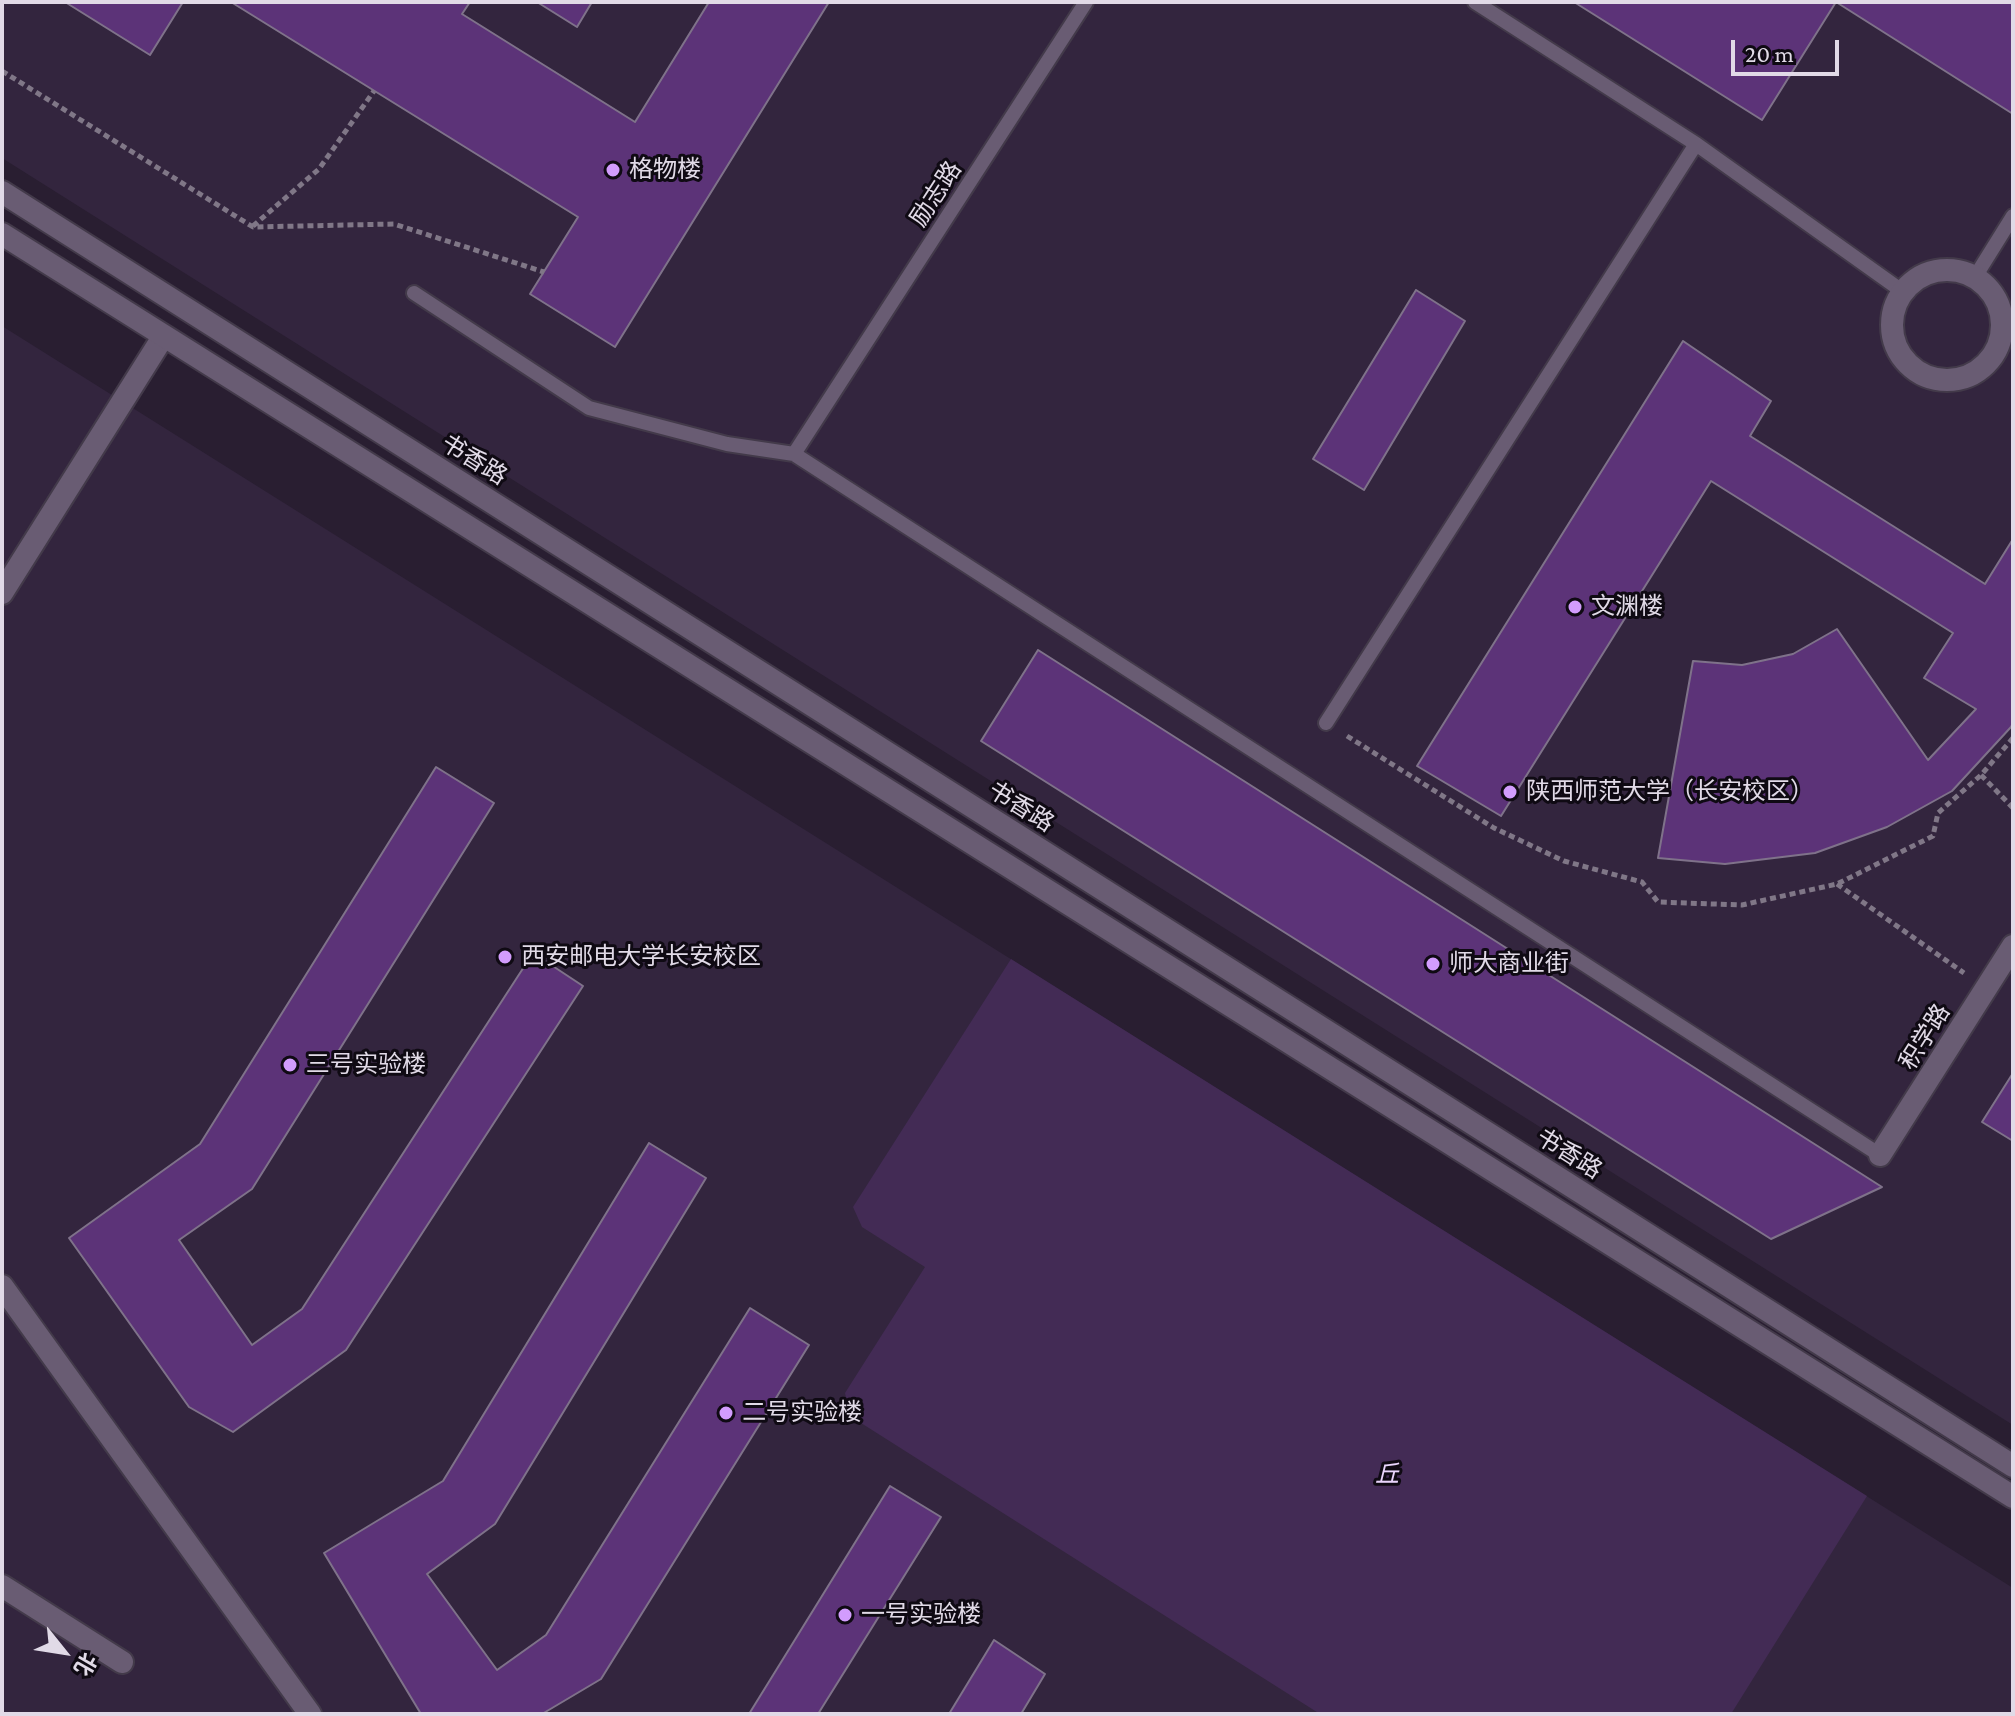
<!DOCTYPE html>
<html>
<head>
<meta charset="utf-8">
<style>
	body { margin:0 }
	#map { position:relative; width:2015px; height:1716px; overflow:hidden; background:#291e31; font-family:"Crimson Pro","Noto Sans SC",serif }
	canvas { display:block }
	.frame { position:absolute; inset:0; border:4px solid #e1dae7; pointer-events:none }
	.north { position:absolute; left:24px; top:1612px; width:80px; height:80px; -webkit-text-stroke:6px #0f0a13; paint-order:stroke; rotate:120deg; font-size:22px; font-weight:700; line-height:32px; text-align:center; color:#e1dae7 }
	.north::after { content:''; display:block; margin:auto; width:28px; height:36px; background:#e1dae7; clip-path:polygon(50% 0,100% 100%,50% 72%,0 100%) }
	.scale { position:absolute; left:1731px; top:40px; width:108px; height:36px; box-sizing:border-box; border:4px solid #e1dae7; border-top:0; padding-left:10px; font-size:24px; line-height:28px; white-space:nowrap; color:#e1dae7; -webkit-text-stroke:6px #0f0a13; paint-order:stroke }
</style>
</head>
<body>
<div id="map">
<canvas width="2015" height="1716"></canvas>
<div class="frame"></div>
<div class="north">北</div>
<div class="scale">20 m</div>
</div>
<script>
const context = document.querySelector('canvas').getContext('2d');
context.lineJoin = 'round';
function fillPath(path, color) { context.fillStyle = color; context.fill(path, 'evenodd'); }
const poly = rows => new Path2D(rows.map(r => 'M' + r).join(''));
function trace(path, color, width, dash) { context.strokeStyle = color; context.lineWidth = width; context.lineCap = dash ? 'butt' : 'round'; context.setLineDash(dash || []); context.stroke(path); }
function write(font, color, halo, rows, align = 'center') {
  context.font = font + ' "Crimson Pro","Noto Sans SC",serif'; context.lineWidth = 6; context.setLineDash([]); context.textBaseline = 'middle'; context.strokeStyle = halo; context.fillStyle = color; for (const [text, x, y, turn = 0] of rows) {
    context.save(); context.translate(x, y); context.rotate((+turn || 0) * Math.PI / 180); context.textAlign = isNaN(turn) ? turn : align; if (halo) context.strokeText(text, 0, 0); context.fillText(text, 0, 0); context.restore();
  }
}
fillPath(poly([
	[2,2,2013,2,2013,1425,2,158],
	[2,326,2013,1588,2013,1714,2,1714]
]), '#33253e');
fillPath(poly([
	[1011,959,1867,1496,1731,1714,1320,1714,850,1416,845,1393,925,1267,862,1227,853,1207]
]), '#432b55');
const building = poly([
	[65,2,183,2,150,55,65,2],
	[231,2,470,2,462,14,635,122,709,2,829,2,615,347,530,294,578,217,231,2],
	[537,2,592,2,577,27,537,2],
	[1574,2,2013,2,2013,114,1836,2,1762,120,1574,2],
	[1416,290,1465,321,1364,490,1313,459,1416,290],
	[1683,341,1771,401,1750,436,1985,584,2013,539,2013,723,2011,727,1952,791,1887,827,1815,853,1725,864,1658,858,1693,661,1742,665,1793,654,1837,629,1928,760,1976,709,1924,678,1953,633,1711,481,1501,816,1417,766,1683,341],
	[1038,650,1882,1187,1771,1239,981,741,1038,650],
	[436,767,494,803,252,1189,179,1240,252,1345,302,1309,533,953,583,986,346,1350,233,1432,189,1407,69,1238,200,1144,436,767],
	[2013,1073,2013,1141,1982,1122,2013,1073],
	[649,1143,706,1178,495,1524,427,1574,497,1670,546,1635,750,1308,809,1345,601,1679,542,1714,421,1714,324,1553,443,1481,649,1143],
	[890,1486,941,1517,818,1714,749,1714,890,1486],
	[994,1640,1045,1674,1021,1714,949,1714,994,1640]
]);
fillPath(building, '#5c3378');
trace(building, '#7f728a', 2);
const service = poly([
	[1475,2,1696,144,1902,291],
	[1975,277,2013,216],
	[414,293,589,408,727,444,794,454,1880,1155],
	[794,454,1086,2],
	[1326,723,1696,144]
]);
const pedestrian = poly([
	[2,1286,310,1714]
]);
const minor = poly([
	'1892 325a55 55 0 1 1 110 0a55 55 0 1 1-110 0Z',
	[2,593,163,337],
	[1880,1155,2013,946],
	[2,1586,122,1662]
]);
const tertiary = poly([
	[2,192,2013,1466],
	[2,234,2013,1497]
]);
trace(service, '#433a4a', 18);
trace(pedestrian, '#433a4a', 26);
trace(minor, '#433a4a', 26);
trace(tertiary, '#433a4a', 26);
trace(poly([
	[2,71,253,227,394,224,544,272],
	[253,226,319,169,374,91],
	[1347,736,1494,828,1564,861,1642,882,1658,902,1742,905,1837,884,1933,836,1938,813,1981,775,2013,738],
	[1981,775,2013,808],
	[1837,884,1964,973]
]), '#807787', 5, [6, 4]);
trace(service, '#695c73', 14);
trace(pedestrian, '#695c73', 22);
trace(minor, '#695c73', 22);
trace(tertiary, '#695c73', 22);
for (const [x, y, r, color] of [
	[613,170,8,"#d29cfd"],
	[1575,607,8,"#d29cfd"],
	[1510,792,8,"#d29cfd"],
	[505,957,8,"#d29cfd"],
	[1433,964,8,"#d29cfd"],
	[290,1065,8,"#d29cfd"],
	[726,1413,8,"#d29cfd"],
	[845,1615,8,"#d29cfd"]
]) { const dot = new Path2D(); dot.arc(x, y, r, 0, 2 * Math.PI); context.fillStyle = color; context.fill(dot); trace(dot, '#0f0a13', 3); }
write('24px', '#e1dae7', '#0f0a13', [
	["格物楼",629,170],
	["文渊楼",1591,607],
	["陕西师范大学（长安校区）",1526,792],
	["西安邮电大学长安校区",521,957],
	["师大商业街",1449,964],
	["三号实验楼",306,1065],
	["二号实验楼",742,1413],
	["一号实验楼",861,1615]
], 'left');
write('24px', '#e1dae7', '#0f0a13', [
	["励志路",936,194,-57],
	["书香路",474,460,32],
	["书香路",1021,807,32],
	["积学路",1925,1037,-58],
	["书香路",1569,1154,32]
]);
write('italic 24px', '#ead5fd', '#0f0a13', [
	["丘",1387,1475]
]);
</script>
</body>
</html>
